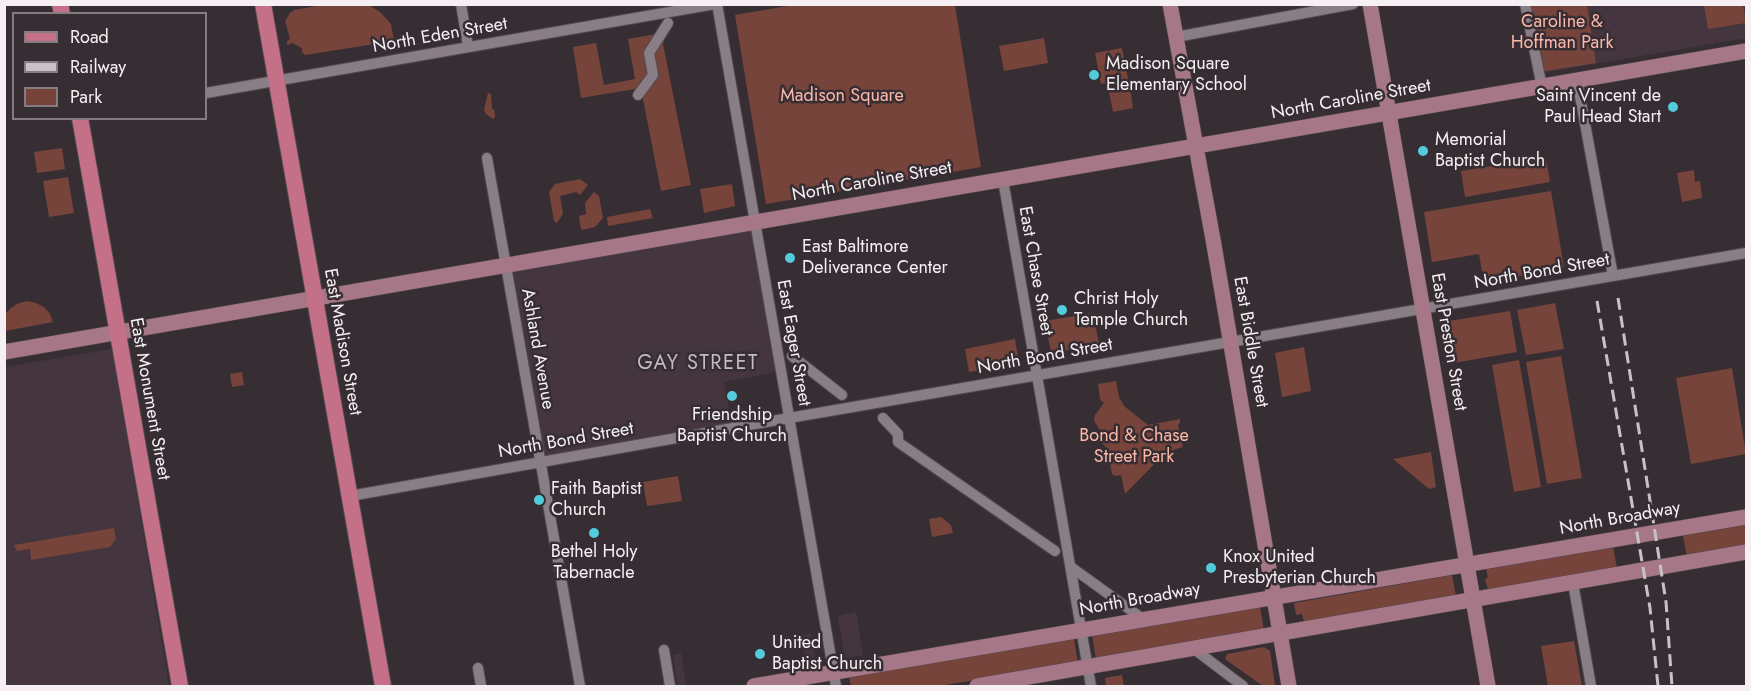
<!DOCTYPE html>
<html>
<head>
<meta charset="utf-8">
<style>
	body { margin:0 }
	#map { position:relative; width:1751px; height:691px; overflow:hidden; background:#372e34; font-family:Jost,sans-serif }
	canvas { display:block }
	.frame { position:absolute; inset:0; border:6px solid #f6f0f4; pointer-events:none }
	.legend { position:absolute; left:12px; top:12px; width:195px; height:108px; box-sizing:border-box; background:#372e34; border:2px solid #837c81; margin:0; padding:8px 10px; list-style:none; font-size:18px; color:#f6f0f4 }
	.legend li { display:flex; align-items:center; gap:12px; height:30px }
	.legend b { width:30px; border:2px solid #837c81 }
</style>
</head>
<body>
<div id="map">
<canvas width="1751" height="691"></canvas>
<div class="frame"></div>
<ul class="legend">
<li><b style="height:8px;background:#c47089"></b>Road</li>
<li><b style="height:8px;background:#c8c1c6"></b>Railway</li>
<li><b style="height:16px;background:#76443b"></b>Park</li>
</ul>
</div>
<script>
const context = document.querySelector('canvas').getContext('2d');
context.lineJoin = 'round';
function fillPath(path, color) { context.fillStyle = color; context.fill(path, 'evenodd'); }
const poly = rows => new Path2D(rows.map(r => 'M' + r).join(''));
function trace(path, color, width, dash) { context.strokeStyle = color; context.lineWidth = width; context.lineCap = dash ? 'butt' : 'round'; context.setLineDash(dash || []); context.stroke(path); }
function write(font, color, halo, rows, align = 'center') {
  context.font = font + ' Jost,sans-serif'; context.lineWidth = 5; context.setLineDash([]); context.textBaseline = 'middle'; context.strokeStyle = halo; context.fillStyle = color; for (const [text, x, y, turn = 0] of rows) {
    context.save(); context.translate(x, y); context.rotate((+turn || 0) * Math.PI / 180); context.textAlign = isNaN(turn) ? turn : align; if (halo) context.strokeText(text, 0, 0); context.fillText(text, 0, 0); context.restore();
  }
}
fillPath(poly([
	[1524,5,1746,5,1746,38,1537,74],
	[754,222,781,371,724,382,733,428,542,461,508,264],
	[112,349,169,686,5,686,5,367],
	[856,612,863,655,845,658,838,616],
	[811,633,816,663,806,665,801,635],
	[681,653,686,685,678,686,673,655]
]), '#45353f');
fillPath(poly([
	[327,4,369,5,380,12,391,24,394,41,305,55,302,52,302,48,292,43,287,45,287,41,290,39,285,21,290,13,294,10],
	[799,4,955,5,981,167,766,204,735,15],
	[1528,5,1587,5,1596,63,1539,72],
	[1704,5,1743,5,1746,23,1708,29],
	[668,32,663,44,691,185,661,191,642,94,635,89,581,98,573,47,596,43,604,85,635,79,628,39],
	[1044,38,1048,63,1004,71,999,46],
	[1122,48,1128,79,1101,84,1095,53],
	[1130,88,1133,108,1113,112,1109,92],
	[488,93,491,94,492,109,494,109,495,117,493,119,486,114,484,110],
	[62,148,65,169,37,173,34,152],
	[1546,157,1550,182,1465,197,1461,171],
	[1694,170,1695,182,1700,181,1702,198,1682,202,1677,173],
	[68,177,74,213,49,217,43,181],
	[580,179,588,185,580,195,576,192,560,196,563,214,557,223,554,221,549,192,555,184],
	[732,184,735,206,704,213,700,189],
	[1551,191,1564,267,1484,283,1479,254,1432,262,1424,212],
	[594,192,599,196,603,218,595,227,581,230,579,216,586,214,585,203],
	[650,209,653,218,608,226,607,217],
	[27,301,36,303,44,307,50,314,53,322,5,331,5,314,11,308,19,303],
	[1555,303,1564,349,1526,355,1517,310],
	[1510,311,1517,352,1448,364,1441,325,1443,322],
	[1093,313,1099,344,1051,353,1045,321],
	[1015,339,1019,363,969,372,965,349],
	[1304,347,1311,391,1282,397,1275,353],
	[1561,356,1582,478,1547,484,1526,362],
	[1519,360,1541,487,1514,492,1492,365],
	[1732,368,1746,454,1691,464,1676,378],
	[242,372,244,385,232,387,230,374],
	[1116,381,1119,397,1124,406,1148,425,1180,419,1180,423,1178,424,1183,447,1166,452,1125,494,1121,475,1115,476,1112,474,1107,448,1101,442,1100,430,1094,421,1095,415,1104,403,1100,399,1098,384],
	[1431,452,1436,487,1429,489,1393,459],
	[678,476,682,501,647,506,643,482],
	[941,517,951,525,953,533,932,537,929,519],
	[1746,525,1746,546,1687,556,1683,536],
	[114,528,116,539,110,547,31,560,30,549,17,551,14,545],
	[1613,547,1617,568,1488,590,1485,579,1488,578,1486,569],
	[1452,575,1456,596,1304,622,1302,614,1296,615,1294,603],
	[1260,607,1264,630,1096,660,1092,635],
	[1074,639,1078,663,939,686,851,686,849,677],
	[1574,641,1582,686,1548,686,1541,646],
	[1264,647,1270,651,1275,686,1263,686,1225,659,1227,654],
	[1122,675,1124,686,1106,686,1105,678]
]), '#76443b');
const street = poly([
	[461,4,468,47],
	[717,4,836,686],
	[1525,4,1542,87],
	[1176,37,1353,4],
	[1577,80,1613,276],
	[206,93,715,4],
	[638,95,653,75,649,53,668,23],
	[487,158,580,686],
	[1003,180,1091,686],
	[792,356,842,395],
	[883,418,898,434,898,442,1055,551],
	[350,496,789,418,1746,253],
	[1071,567,1143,619],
	[1573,583,1591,686],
	[1194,649,1243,686],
	[664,650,670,686],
	[478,668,481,686]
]);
const secondary = poly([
	[1170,4,1214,245,1289,686],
	[1370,4,1488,686],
	[4,352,1746,51],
	[754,686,1746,517],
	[977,686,1746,552]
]);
const primary = poly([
	[60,4,62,14],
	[263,4,383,686],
	[80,118,180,686]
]);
trace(street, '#524a4f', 12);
trace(secondary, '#524a4f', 16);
trace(primary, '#524a4f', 18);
trace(street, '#897e85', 10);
trace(secondary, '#a67787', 15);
trace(primary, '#c47089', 16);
trace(poly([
	[1618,298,1666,602,1672,686],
	[1597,301,1650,608,1658,686]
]), '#c8c1c6', 3, [12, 6]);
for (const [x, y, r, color] of [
	[1094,75,6,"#54cadd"],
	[1673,107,6,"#54cadd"],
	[1423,151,6,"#54cadd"],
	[790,258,6,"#54cadd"],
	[1062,310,6,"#54cadd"],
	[732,396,6,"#54cadd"],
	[539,500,6,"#54cadd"],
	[594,533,6,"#54cadd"],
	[1211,568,6,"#54cadd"],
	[760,654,6,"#54cadd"]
]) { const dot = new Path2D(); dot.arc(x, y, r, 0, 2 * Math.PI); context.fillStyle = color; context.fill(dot); trace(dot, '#372e34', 2); }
write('18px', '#fdb8aa', '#372e34', [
	["Caroline &",1562,23],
	["Hoffman Park",1562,44],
	["Madison Square",842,97],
	["Bond & Chase",1134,437],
	["Street Park",1134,458]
]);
write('18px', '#f6f0f4', '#372e34', [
	["North Eden Street",440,36,-10],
	["North Caroline Street",1351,100,-10],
	["North Caroline Street",872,182,-10],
	["East Chase Street",1035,271,80],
	["North Bond Street",1542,272,-10],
	["East Madison Street",342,342,80],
	["East Biddle Street",1250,342,80],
	["East Preston Street",1448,342,80],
	["East Eager Street",793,343,80],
	["Ashland Avenue",537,349,80],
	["North Bond Street",1045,357,-10],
	["East Monument Street",149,399,80],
	["North Bond Street",566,441,-10],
	["North Broadway",1620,519,-10],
	["North Broadway",1140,600,-10]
]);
write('18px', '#f6f0f4', '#372e34', [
	["Madison Square",1106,65],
	["Elementary School",1106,86],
	["Saint Vincent de",1661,97,"right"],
	["Paul Head Start",1661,118,"right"],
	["Memorial",1435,141],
	["Baptist Church",1435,162],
	["East Baltimore",802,248],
	["Deliverance Center",802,269],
	["Christ Holy",1074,300],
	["Temple Church",1074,321],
	["Friendship",732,416,"center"],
	["Baptist Church",732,437,"center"],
	["Faith Baptist",551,490],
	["Church",551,511],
	["Bethel Holy",594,553,"center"],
	["Tabernacle",594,574,"center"],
	["Knox United",1223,558],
	["Presbyterian Church",1223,579],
	["United",772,644],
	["Baptist Church",772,665]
], 'left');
context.letterSpacing = '1.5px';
write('20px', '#c6bac2', '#372e34', [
	["GAY STREET",698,364]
]);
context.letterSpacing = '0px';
</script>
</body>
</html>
